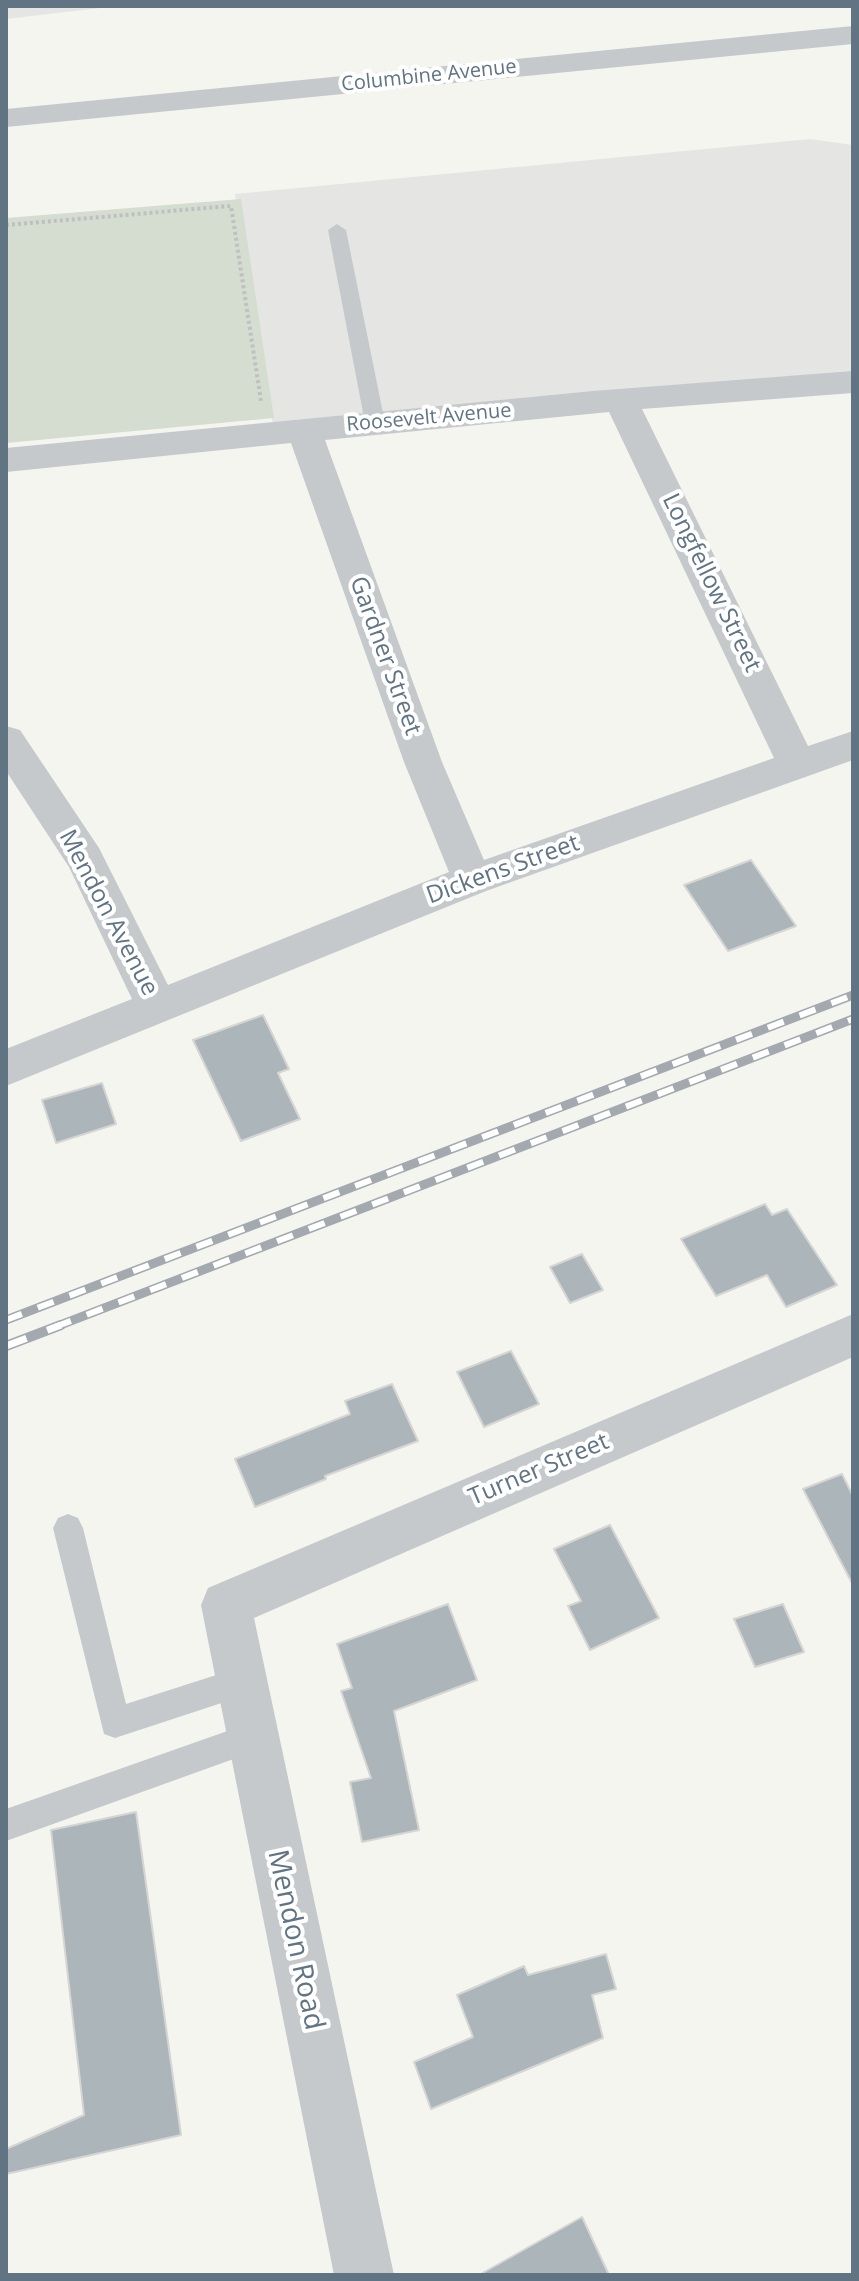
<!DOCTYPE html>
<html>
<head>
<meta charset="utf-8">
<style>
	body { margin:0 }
	#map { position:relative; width:859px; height:2281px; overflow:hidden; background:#f4f5ef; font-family:"Open Sans",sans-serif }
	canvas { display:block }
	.frame { position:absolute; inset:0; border:8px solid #607484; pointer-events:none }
</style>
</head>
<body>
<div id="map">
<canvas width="859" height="2281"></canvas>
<div class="frame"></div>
</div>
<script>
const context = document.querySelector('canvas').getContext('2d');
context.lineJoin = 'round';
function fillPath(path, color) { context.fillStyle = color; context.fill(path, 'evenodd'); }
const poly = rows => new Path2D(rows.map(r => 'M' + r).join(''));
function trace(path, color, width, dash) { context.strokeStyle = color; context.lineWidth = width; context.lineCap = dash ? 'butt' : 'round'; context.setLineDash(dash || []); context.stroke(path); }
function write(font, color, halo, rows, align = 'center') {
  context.font = font + ' "Open Sans",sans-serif'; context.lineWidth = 8; context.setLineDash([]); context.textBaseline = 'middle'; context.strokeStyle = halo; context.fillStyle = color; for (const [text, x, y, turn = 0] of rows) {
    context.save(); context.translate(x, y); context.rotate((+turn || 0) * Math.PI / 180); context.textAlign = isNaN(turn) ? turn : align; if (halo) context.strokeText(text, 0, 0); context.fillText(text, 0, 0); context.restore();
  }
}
fillPath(poly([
	[6,6,118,6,6,19],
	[810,139,853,145,853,376,274,431,235,194]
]), '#e5e6e3');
fillPath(poly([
	[241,199,274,418,6,443,6,218]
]), '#d5dcd0');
const building = poly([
	[751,860,796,926,728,951,684,885,751,860],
	[263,1015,289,1069,278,1073,300,1119,241,1141,193,1040,263,1015],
	[102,1083,116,1124,56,1143,42,1100,102,1083],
	[765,1204,772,1215,787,1209,837,1285,786,1307,767,1275,716,1296,681,1239,765,1204],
	[582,1254,603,1290,570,1303,550,1267,582,1254],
	[511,1351,539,1404,484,1427,457,1372,511,1351],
	[392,1384,418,1441,325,1476,326,1479,255,1507,235,1459,350,1414,345,1401,392,1384],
	[842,1474,853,1496,853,1585,803,1489,842,1474],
	[610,1525,659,1618,590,1650,568,1606,581,1601,554,1549,610,1525],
	[448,1604,477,1680,394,1711,419,1830,362,1842,350,1782,371,1778,341,1691,352,1688,337,1644,448,1604],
	[783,1604,804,1652,755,1667,734,1619,783,1604],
	[136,1812,181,2135,6,2174,6,2149,84,2115,51,1830,136,1812],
	[606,1954,616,1989,592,1995,603,2038,431,2109,414,2062,473,2037,457,1995,524,1966,528,1975,606,1954],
	[582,2217,609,2275,479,2275,582,2217]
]);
fillPath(building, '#acb5ba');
trace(building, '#d5d5d3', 2);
trace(poly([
	[6,225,231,206,261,401]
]), '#bec0c2', 4, [3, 3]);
fillPath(poly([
	[337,224,346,230,385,423,375,430,365,423,328,230,337,224],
	[68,1514,78,1518,83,1528,126,1704,241,1667,252,1671,256,1682,252,1693,115,1738,104,1734,53,1528,58,1518,68,1514],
	[253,1722,264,1726,268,1737,264,1748,6,1841,6,1809,253,1722]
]), '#c6c9cc');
fillPath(poly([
	[853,26,853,44,6,127,6,109,853,26],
	[853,371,853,393,642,409,808,746,853,731,853,760,486,891,6,1086,6,1049,132,999,69,867,6,771,6,726,20,730,99,848,168,985,449,872,404,762,291,443,6,472,6,448,593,391,853,371],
	[609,412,774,758,484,860,442,762,325,440,609,412],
	[853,1314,853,1357,254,1618,394,2275,334,2275,201,1605,208,1588,853,1314]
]), '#c6c9cc');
const railFar1 = poly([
	[6,1320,853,995],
	[55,1327,853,1019]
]);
const rail = poly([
	[6,1346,61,1325]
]);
trace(railFar1, '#a3a9af', 9);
trace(rail, '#a3a9af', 10);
trace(railFar1, '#fff', 6, [17]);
trace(rail, '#fff', 7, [22]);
write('20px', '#607484', '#fff', [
	["Columbine Avenue",429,76,-6],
	["Roosevelt Avenue",429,418,-5]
]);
write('24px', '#607484', '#fff', [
	["Longfellow Street",711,583,64],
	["Gardner Street",385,656,70],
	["Dickens Street",503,870,-20],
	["Mendon Avenue",108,913,62],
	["Turner Street",539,1470,-23]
]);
write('28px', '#607484', '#fff', [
	["Mendon Road",295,1940,78]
]);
</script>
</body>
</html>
